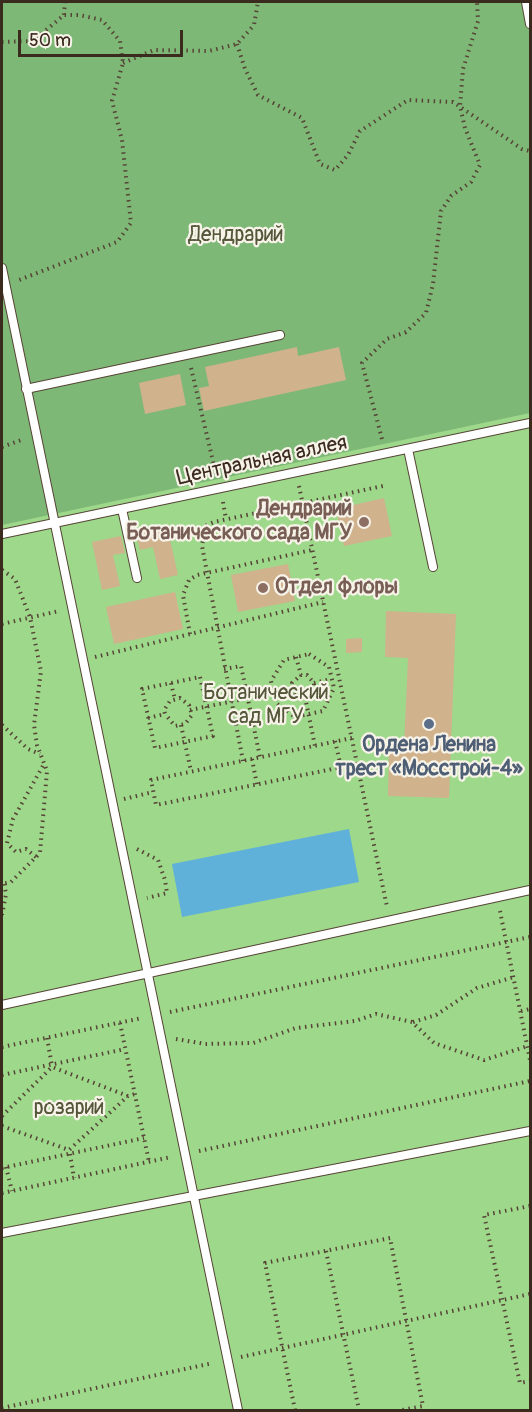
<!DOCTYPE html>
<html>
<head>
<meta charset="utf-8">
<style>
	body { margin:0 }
	#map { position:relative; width:532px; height:1412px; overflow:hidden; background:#f2ddbf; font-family:Pangolin,sans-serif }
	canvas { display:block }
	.frame { position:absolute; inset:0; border:3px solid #3b2a1e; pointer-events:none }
	.scale { position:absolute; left:18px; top:30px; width:165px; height:27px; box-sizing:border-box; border:3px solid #3b2a1e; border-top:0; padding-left:8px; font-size:18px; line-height:21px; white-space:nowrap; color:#3b2a1e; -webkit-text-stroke:4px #f7f3e8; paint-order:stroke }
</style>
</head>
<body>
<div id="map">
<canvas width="532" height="1412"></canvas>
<div class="frame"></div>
<div class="scale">50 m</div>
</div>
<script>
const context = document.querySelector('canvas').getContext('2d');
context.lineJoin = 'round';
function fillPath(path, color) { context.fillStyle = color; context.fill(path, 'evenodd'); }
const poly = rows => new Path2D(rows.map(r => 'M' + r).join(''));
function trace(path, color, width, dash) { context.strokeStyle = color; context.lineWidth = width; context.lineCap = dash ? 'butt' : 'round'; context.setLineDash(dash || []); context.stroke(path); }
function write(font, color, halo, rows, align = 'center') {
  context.font = font + ' Pangolin,sans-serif'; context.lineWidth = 4.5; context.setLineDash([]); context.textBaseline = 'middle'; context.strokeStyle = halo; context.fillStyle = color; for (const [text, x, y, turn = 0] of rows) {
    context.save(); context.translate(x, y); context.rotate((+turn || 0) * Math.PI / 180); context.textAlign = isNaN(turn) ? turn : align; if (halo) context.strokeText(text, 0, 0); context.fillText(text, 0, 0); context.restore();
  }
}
fillPath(poly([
	[2,2,530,2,530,1410,2,1410]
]), '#9ed88b');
fillPath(poly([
	[2,2,530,2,530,413,2,525]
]), '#7eb877');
fillPath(poly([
	[349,829,359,882,182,917,172,864]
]), '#5fb1da');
fillPath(poly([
	[297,347,298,356,339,347,346,380,204,411,199,388,209,386,205,367],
	[180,374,186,405,145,414,139,383],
	[384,498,392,536,344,546,336,509],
	[167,526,178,575,160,579,153,547,140,550,136,533],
	[121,536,125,553,113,555,120,586,102,590,92,542],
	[288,564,295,601,238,612,231,575],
	[175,592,183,629,114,644,106,607],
	[386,611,456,614,449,798,388,796,389,746,404,747,408,658,385,657],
	[362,638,362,652,346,653,346,639]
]), '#d0b28d');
const service = poly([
	[526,2,530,24],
	[2,268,238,1410],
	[26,389,280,335],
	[408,449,433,567],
	[122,509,137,578],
	[2,534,530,423],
	[2,1005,530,890],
	[2,1233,530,1131]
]);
trace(service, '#564536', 10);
trace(poly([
	[64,15,65,2],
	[2,42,33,41,64,15,79,15,102,20,120,41,123,63,112,101,122,140,131,223,117,242,19,280],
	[237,44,245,69,258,95,302,118,320,164,335,170,348,155,360,131,408,100,453,102,522,149,530,151],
	[123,63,154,50,209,51,237,44,254,25,258,2],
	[191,368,216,474],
	[382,439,362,363,387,339,406,332,426,313,433,284,441,211,451,196,471,182,480,165,465,128,460,106,463,69,478,21,477,2],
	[2,447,24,439],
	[299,486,387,907],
	[223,502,226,519],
	[2,570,15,579,30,617,41,671,34,725,37,745,47,771,40,853,11,882,2,884],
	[2,624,59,611],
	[190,634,183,595,189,580,197,575,312,550],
	[309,654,329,667,334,688,323,711,295,717,276,703,271,681,284,660,309,654],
	[95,657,323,602],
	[296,657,301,675,307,675,314,683,314,692,309,697,299,697,294,694,292,683,301,675],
	[224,669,241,666,260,757],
	[200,677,213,736,155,748,142,689,200,677],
	[171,683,175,700],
	[314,683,331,679],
	[305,697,315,746],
	[190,710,292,689],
	[148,718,165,714,164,710,170,701,180,698,189,705,192,715,185,724,175,726,165,714],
	[2,725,28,749,40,754],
	[181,725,191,771],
	[352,738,151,780,156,805,357,764],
	[335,741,341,767],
	[252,759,257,785],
	[243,761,202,546,205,526,214,522,383,486],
	[124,799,153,792],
	[137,849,158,860,165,880,167,893,147,898],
	[36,857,26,849,16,852,7,843,13,819,44,764],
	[500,911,530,1060],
	[2,915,6,894,4,883],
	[521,1011,530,1009],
	[170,1012,530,937],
	[413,1022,436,1015,477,988,514,977],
	[120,1023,149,1162],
	[47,1038,52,1066],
	[176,1039,205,1044,253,1043,296,1028,355,1021,376,1014,412,1022,434,1043,484,1060,528,1046],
	[2,1047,142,1018],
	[2,1075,125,1049],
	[2,1116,52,1067,128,1096],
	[2,1126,69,1150,128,1096,135,1094],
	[199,1151,530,1081],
	[70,1154,74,1178],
	[6,1167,12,1191],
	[2,1168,144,1138],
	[2,1193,171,1157],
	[530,1206,484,1215,520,1383,530,1381],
	[326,1251,359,1410],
	[241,1357,530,1294],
	[2,1408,213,1363],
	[295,1410,265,1263,390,1238,423,1406,402,1410]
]), '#564536', 4, [1.5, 4.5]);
trace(service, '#fff', 8);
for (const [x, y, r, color] of [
	[364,522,6,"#8d6e63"],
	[263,588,6,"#8d6e63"],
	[429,724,6,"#5c6f8a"]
]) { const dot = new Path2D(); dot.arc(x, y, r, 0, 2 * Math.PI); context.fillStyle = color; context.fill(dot); trace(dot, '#f7f3e8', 2); }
write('21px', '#545639', '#f7f3e8', [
	["Дендрарий",236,236],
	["Ботанический",266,694],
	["сад МГУ",266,718],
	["розарий",69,1109]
]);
write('21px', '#3b2a1e', '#f7f3e8', [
	["Центральная аллея",262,461,-12]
]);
write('bold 21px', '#785e54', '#f7f3e8', [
	["Дендрарий",352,510],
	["Ботанического сада МГУ",352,534],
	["Отдел флоры",275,588,"left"]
], 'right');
write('bold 21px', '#4e5e75', '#f7f3e8', [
	["Ордена Ленина",429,746],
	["трест «Мосстрой-4»",429,770]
]);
</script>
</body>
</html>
